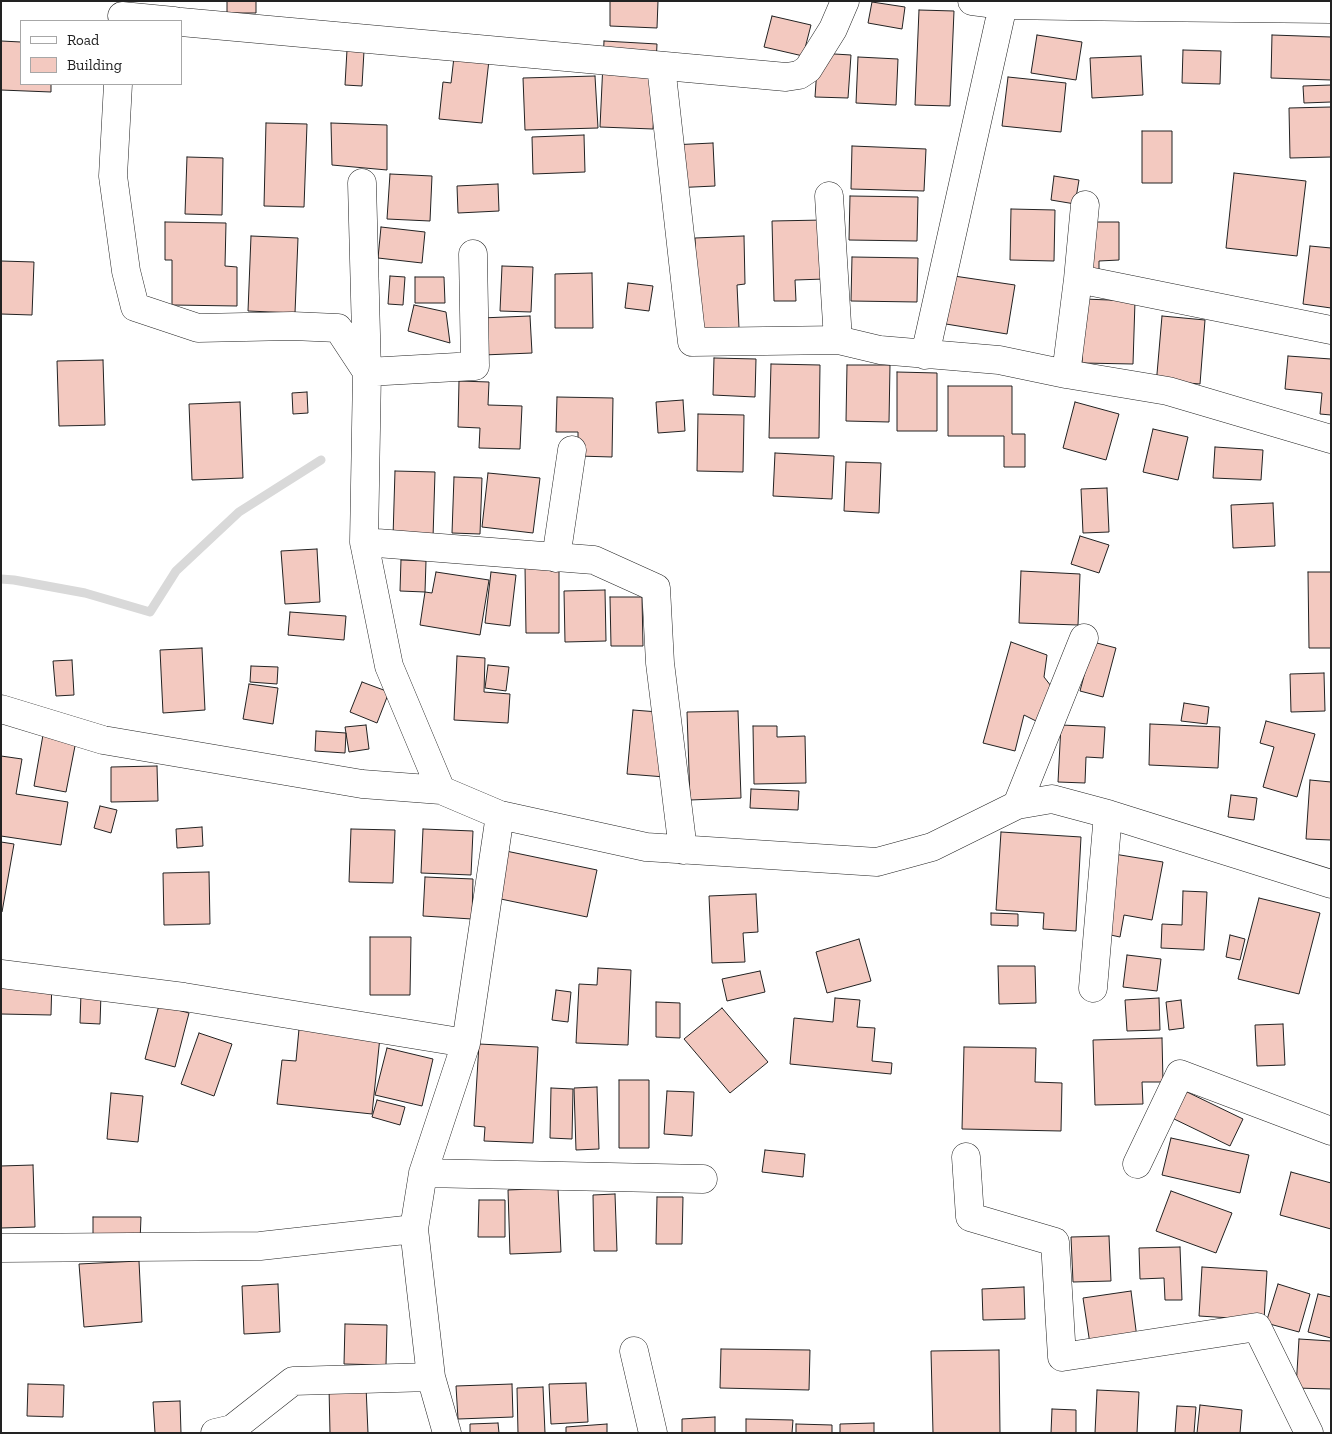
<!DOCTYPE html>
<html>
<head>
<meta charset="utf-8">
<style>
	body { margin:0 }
	#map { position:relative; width:1332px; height:1434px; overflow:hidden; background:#fff; font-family:"Zilla Slab",serif }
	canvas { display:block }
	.frame { position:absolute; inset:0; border:2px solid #222; pointer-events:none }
	.legend { position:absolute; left:20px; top:20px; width:162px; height:65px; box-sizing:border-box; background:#fff; border:1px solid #a7a7a7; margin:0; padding:6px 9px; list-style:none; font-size:15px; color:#222 }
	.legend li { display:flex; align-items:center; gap:10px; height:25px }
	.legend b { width:25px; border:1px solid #a7a7a7 }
</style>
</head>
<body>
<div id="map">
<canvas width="1332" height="1434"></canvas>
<div class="frame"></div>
<ul class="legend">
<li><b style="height:6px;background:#fff"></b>Road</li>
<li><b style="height:14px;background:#f3c9c0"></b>Building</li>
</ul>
</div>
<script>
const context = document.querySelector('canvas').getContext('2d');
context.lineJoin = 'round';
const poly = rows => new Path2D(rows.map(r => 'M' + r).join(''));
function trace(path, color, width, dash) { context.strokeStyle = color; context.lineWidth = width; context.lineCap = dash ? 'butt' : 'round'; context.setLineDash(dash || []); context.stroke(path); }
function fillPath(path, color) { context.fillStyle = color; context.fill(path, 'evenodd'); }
trace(poly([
	[1,579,14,580,85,593,150,612,176,571,239,512,321,460]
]), '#d9d9d9', 9);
const building = poly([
	[227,1,256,1,256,13,227,13,227,1],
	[610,1,658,1,657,28,610,26,610,1],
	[872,2,905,7,902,29,868,23,872,2],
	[919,10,954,11,950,106,915,105,919,10],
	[772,16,811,25,803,56,764,47,772,16],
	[1037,35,1082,42,1076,80,1031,73,1037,35],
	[1272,35,1331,37,1331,80,1271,78,1272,35],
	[1,41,21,42,21,84,51,84,51,92,1,90,1,41],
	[604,41,657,44,653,129,600,127,604,41],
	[347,50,364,51,362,86,345,85,347,50],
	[1183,50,1221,51,1220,84,1182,83,1183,50],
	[818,53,851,55,848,98,815,97,818,53],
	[1141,56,1143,95,1092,98,1090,58,1141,56],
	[454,57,489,60,482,123,439,119,443,82,451,83,454,57],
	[858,57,898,59,896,105,856,103,858,57],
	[595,76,598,128,525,130,523,78,595,76],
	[1008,77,1066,83,1061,132,1002,126,1008,77],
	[1331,85,1331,102,1304,103,1303,86,1331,85],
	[1331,107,1331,157,1290,158,1289,108,1331,107],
	[266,123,307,124,304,207,264,206,266,123],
	[331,123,387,125,387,170,332,165,331,123],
	[1142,131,1172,131,1172,183,1142,183,1142,131],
	[584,135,585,172,533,174,532,137,584,135],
	[713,143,715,186,672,188,671,145,713,143],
	[852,146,926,149,924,191,851,189,852,146],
	[187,157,223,158,222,215,185,214,187,157],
	[1234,173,1306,181,1297,256,1226,248,1234,173],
	[390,174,432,176,430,221,387,219,390,174],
	[1054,176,1079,180,1075,204,1051,200,1054,176],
	[498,184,499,211,458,213,457,186,498,184],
	[850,196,918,197,917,241,849,240,850,196],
	[1011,209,1055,210,1054,261,1010,260,1011,209],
	[824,220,825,279,795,280,796,301,774,301,772,221,824,220],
	[165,222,226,223,225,266,237,267,237,306,172,305,172,260,165,260,165,222],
	[1081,222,1119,222,1119,260,1099,261,1099,285,1082,285,1081,222],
	[381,227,425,232,422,263,378,258,381,227],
	[251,236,298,238,295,313,248,311,251,236],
	[744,236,745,284,737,285,739,328,698,329,695,238,744,236],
	[1310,246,1331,248,1331,308,1303,304,1310,246],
	[852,257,918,258,917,302,851,301,852,257],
	[1,261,34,262,32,315,1,314,1,261],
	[502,266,533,267,531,312,500,311,502,266],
	[592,273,593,328,555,328,555,274,592,273],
	[390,276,405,277,403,305,388,304,390,276],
	[954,276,1015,285,1007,334,946,324,954,276],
	[415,277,444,277,445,303,415,303,415,277],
	[628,283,653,286,649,311,625,308,628,283],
	[1084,299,1135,301,1133,364,1082,363,1084,299],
	[414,305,446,312,450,343,408,331,414,305],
	[530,316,532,353,483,355,481,318,530,316],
	[1162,316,1205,320,1200,384,1177,382,1155,397,1162,316],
	[1288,356,1331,359,1331,415,1320,414,1322,393,1285,389,1288,356],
	[714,358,756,359,755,397,713,395,714,358],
	[103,360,105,425,59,426,57,361,103,360],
	[771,364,820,365,819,438,769,438,771,364],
	[847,365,890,365,889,422,846,421,847,365],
	[897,372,937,373,937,431,897,431,897,372],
	[459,381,489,382,488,405,522,406,520,449,479,448,480,428,458,427,459,381],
	[948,386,1012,386,1012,434,1025,434,1025,467,1004,467,1004,436,948,436,948,386],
	[307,392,308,413,293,414,292,393,307,392],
	[557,397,613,398,612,457,578,456,578,432,556,432,557,397],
	[683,400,685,431,658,433,656,402,683,400],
	[240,402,243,478,192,480,189,404,240,402],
	[1075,402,1119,414,1106,460,1063,448,1075,402],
	[698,414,744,415,743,472,697,471,698,414],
	[1153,429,1188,437,1178,480,1143,472,1153,429],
	[1215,447,1263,450,1261,480,1213,478,1215,447],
	[775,453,834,456,832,499,773,496,775,453],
	[846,462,881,463,879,513,844,511,846,462],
	[395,471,435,472,433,538,393,537,395,471],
	[488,473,540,478,533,533,482,527,488,473],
	[454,477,482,478,480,534,452,533,454,477],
	[1107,488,1109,532,1083,533,1081,489,1107,488],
	[1273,503,1275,546,1233,548,1231,505,1273,503],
	[1080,536,1109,545,1099,573,1071,564,1080,536],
	[317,549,320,602,285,604,281,551,317,549],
	[401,560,426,561,425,592,400,591,401,560],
	[525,566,559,566,559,633,526,633,525,566],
	[1021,571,1080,574,1078,625,1019,623,1021,571],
	[436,572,489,580,480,635,420,625,425,592,432,593,436,572],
	[491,572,516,575,510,626,485,623,491,572],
	[1308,572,1331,572,1331,648,1309,648,1308,572],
	[605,590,606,641,565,642,564,591,605,590],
	[610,597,642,597,643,646,611,646,610,597],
	[290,612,346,616,344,640,288,635,290,612],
	[1011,642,1047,655,1044,677,1051,686,1040,723,1024,715,1015,751,983,743,1011,642],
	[1093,642,1116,648,1103,697,1080,691,1093,642],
	[202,648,205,710,163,713,160,650,202,648],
	[457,656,485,658,484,692,510,694,508,723,454,720,457,656],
	[72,660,74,695,56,696,53,661,72,660],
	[488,665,509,667,506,691,485,688,488,665],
	[251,666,278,667,277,684,250,682,251,666],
	[1324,673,1325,711,1291,712,1290,674,1324,673],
	[362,682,389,692,377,723,350,712,362,682],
	[249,684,278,688,273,724,243,719,249,684],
	[1184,703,1209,707,1207,724,1181,721,1184,703],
	[633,710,671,713,665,777,627,774,633,710],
	[738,711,741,798,690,800,687,712,738,711],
	[1266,721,1315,734,1297,797,1263,787,1274,747,1260,743,1266,721],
	[1150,724,1220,727,1218,768,1149,765,1150,724],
	[366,725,369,749,349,752,345,727,366,725],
	[1061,725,1105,727,1103,758,1086,757,1085,783,1058,782,1061,725],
	[753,726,777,726,777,737,805,736,806,783,754,784,753,726],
	[316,731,346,733,345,753,315,751,316,731],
	[43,735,76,741,66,792,34,786,43,735],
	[1,756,22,759,16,794,68,802,61,845,1,836,1,756],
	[157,766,158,801,111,802,111,767,157,766],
	[1310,780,1331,782,1331,840,1306,839,1310,780],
	[751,789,799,791,798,810,750,808,751,789],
	[1231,795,1257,798,1254,820,1228,817,1231,795],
	[100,806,117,810,111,833,94,828,100,806],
	[202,827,203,846,177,848,176,829,202,827],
	[351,829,395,830,393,883,349,882,351,829],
	[423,829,473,831,471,875,421,873,423,829],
	[1001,832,1081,837,1076,931,1043,929,1044,913,996,910,1001,832],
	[1,842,14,844,2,912,1,912,1,842],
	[506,851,597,870,587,917,496,898,506,851],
	[1114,854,1163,862,1152,920,1124,915,1120,937,1106,934,1114,854],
	[209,872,210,924,164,925,163,873,209,872],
	[425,877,473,879,472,919,423,916,425,877],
	[1183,891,1207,892,1204,950,1161,948,1162,924,1182,925,1183,891],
	[756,894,758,932,743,933,745,962,712,963,709,896,756,894],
	[1259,898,1320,913,1299,994,1238,979,1259,898],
	[991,913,1018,914,1018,926,991,925,991,913],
	[1230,935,1245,939,1240,960,1226,957,1230,935],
	[370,937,411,937,410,995,370,995,370,937],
	[859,939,871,981,827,993,816,952,859,939],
	[1127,955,1161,959,1157,991,1123,987,1127,955],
	[998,966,1035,966,1036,1003,999,1004,998,966],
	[598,968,631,970,628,1045,576,1043,579,984,597,985,598,968],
	[760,971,765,992,727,1001,722,979,760,971],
	[1,977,52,978,51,1015,1,1014,1,977],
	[556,990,571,992,568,1022,552,1020,556,990],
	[81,993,101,994,100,1024,80,1023,81,993],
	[835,998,860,1000,857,1027,875,1028,872,1061,892,1063,891,1074,790,1064,794,1018,833,1022,835,998],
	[1159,998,1160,1030,1127,1031,1125,1000,1159,998],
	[1181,1000,1184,1028,1169,1030,1166,1002,1181,1000],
	[656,1002,680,1003,680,1038,656,1037,656,1002],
	[159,1005,189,1013,175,1067,145,1059,159,1005],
	[722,1008,768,1062,730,1093,684,1039,722,1008],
	[1283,1024,1285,1065,1257,1066,1255,1025,1283,1024],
	[299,1029,380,1037,372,1114,277,1104,282,1060,296,1061,299,1029],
	[199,1033,232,1044,214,1096,181,1084,199,1033],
	[1162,1038,1163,1082,1142,1082,1143,1104,1095,1105,1093,1040,1162,1038],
	[479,1044,538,1047,533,1143,484,1141,485,1127,474,1126,479,1044],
	[964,1047,1036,1048,1035,1082,1062,1083,1061,1131,962,1129,964,1047],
	[387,1048,433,1059,422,1106,375,1095,387,1048],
	[619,1080,649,1080,649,1148,619,1148,619,1080],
	[597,1087,599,1149,576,1150,574,1088,597,1087],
	[551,1088,573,1089,572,1139,550,1138,551,1088],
	[1183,1090,1243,1119,1230,1146,1170,1117,1183,1090],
	[667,1091,694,1092,692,1136,664,1134,667,1091],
	[111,1093,143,1096,138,1142,107,1139,111,1093],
	[377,1100,405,1107,400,1125,372,1117,377,1100],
	[1171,1138,1249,1155,1240,1193,1162,1175,1171,1138],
	[765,1150,805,1154,803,1177,762,1172,765,1150],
	[33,1165,35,1227,1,1228,1,1166,33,1165],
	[1291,1172,1331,1183,1331,1229,1280,1215,1291,1172],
	[558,1188,561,1252,510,1254,508,1190,558,1188],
	[1171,1191,1232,1213,1216,1253,1156,1231,1171,1191],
	[615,1194,617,1251,594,1251,593,1195,615,1194],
	[657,1197,683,1197,682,1244,656,1244,657,1197],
	[479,1200,505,1200,505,1237,478,1237,479,1200],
	[93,1217,141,1217,140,1242,93,1241,93,1217],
	[1109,1236,1111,1281,1073,1282,1071,1237,1109,1236],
	[1180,1247,1182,1300,1165,1300,1164,1278,1140,1279,1139,1248,1180,1247],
	[139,1261,142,1322,84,1327,79,1264,139,1261],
	[1202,1267,1267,1271,1264,1320,1199,1316,1202,1267],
	[278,1284,280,1332,244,1334,242,1286,278,1284],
	[1278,1284,1310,1294,1299,1332,1266,1323,1278,1284],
	[1024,1287,1025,1319,983,1320,982,1289,1024,1287],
	[1131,1291,1137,1338,1090,1344,1083,1298,1131,1291],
	[1318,1294,1331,1297,1331,1338,1308,1332,1318,1294],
	[345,1324,387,1325,386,1365,344,1364,345,1324],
	[1299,1339,1331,1341,1331,1389,1296,1388,1299,1339],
	[721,1349,810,1350,809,1390,720,1388,721,1349],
	[999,1350,1000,1433,933,1433,931,1351,999,1350],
	[586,1383,588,1422,551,1424,549,1384,586,1383],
	[28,1384,64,1385,63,1417,27,1416,28,1384],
	[512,1384,513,1417,458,1419,456,1386,512,1384],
	[366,1386,368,1433,330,1433,329,1387,366,1386],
	[543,1387,545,1433,518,1433,517,1388,543,1387],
	[1097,1390,1139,1392,1137,1433,1095,1433,1097,1390],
	[180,1401,181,1433,155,1433,153,1402,180,1401],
	[1200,1405,1242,1410,1240,1433,1197,1433,1200,1405],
	[1177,1406,1196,1407,1194,1433,1175,1433,1177,1406],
	[1052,1409,1076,1410,1076,1433,1051,1433,1052,1409],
	[715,1417,715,1433,682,1433,682,1419,715,1417],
	[746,1419,793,1420,792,1433,746,1433,746,1419],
	[498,1423,499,1433,470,1433,470,1424,498,1423],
	[874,1423,874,1433,840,1433,840,1424,874,1423],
	[607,1424,607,1433,566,1433,566,1427,607,1424],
	[796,1424,832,1425,832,1433,796,1433,796,1424]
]);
fillPath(building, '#f3c9c0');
trace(building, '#222', 1);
const minor = poly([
	[972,1,1003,5,1137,7],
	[1136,1,1137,7,1331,9],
	[122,16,174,21],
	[181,22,786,77,799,75,808,69,833,29,845,1],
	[661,66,692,342,838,340,880,350,999,360,1066,374,1168,391,1331,439],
	[118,84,113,176,126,271,135,307,198,328,292,326,338,328,367,372,364,542,389,666,441,790],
	[362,183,367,372,475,366,473,254],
	[829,196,838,340],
	[1078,279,1331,330],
	[925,355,1003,5],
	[1066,374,1078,279,1085,205],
	[364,542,594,560,656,588,660,663,683,850],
	[556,558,572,450],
	[1,709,103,740,362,784,441,790,500,815,646,847,877,862,932,847,1017,805,1052,799,1108,814,1331,884],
	[1017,805,1084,638],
	[1,974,184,997,466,1043],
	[1093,988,1108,814],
	[966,1157,970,1217,1055,1242,1062,1357,1257,1327,1309,1433],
	[1137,1164,1180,1074,1331,1131],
	[423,1173,703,1179],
	[1,1248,260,1246,414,1229],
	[634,1351,653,1433],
	[215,1433,232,1429,293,1381,431,1377],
	[447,1433,431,1377,414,1229,423,1173,466,1043,500,815]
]);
trace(minor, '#222', 29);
trace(minor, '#fff', 28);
</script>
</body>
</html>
